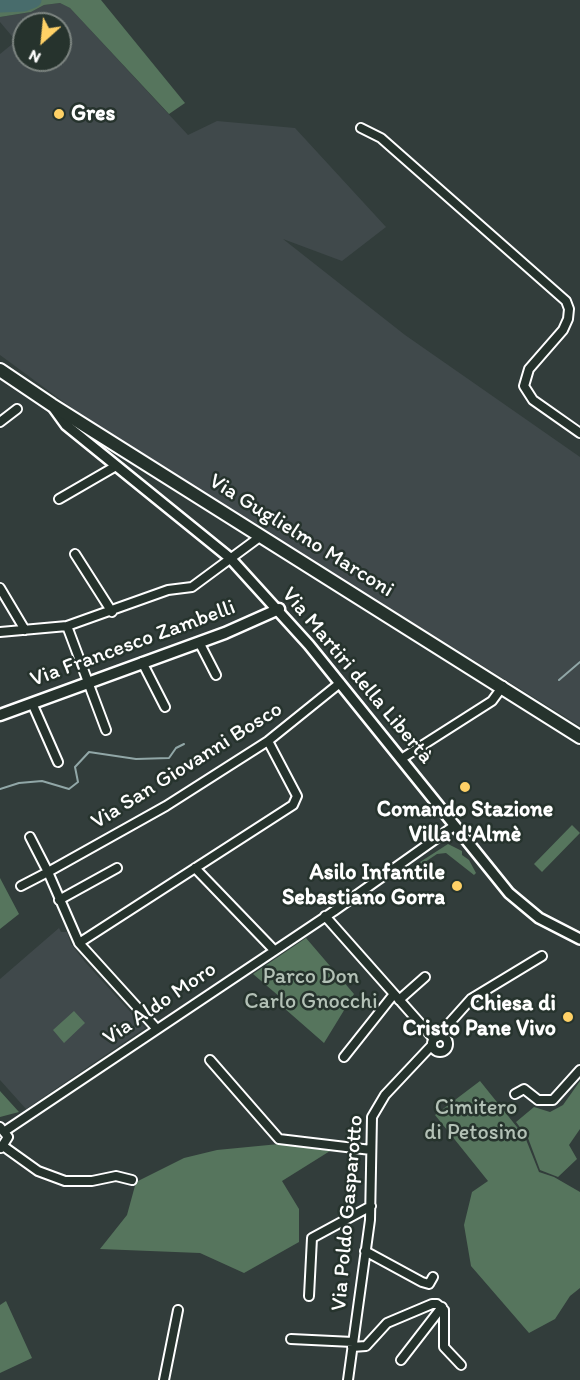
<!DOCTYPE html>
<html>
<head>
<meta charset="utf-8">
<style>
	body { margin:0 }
	#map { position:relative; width:580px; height:1380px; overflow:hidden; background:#323d3b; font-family:Itim,sans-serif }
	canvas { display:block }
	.north { position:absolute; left:12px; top:12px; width:60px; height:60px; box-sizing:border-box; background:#26332d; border:2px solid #7d8581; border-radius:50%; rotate:207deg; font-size:16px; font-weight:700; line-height:24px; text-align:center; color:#fff }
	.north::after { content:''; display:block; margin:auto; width:21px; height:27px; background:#ffd166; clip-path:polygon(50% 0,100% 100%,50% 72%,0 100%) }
</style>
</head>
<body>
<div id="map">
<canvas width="580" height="1380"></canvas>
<div class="north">N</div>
</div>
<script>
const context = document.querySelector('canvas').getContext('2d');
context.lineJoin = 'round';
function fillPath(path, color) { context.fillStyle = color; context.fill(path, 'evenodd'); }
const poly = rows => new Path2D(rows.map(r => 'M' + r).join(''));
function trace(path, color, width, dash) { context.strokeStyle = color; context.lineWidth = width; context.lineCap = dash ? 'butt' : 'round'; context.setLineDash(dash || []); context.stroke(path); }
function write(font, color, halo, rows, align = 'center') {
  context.font = font + ' Itim,sans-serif'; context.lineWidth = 5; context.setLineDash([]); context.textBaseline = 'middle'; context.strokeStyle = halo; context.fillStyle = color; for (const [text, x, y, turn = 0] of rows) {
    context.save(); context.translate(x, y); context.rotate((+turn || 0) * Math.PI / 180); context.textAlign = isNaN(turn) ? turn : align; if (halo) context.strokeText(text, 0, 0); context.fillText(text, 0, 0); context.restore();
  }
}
fillPath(poly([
	[60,3,70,8,188,135,217,121,295,128,386,227,342,261,283,239,405,335,580,457,580,726,99,428,0,355,0,54,16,41,0,22,0,17,31,12,44,5],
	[24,24,60,24,60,60,24,60],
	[59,928,61,932,67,932,71,944,85,962,145,1028,26,1109,0,1080,0,979]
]), '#40494b');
fillPath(poly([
	[0,0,101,0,185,103,169,114,70,8,60,3,44,5,31,12,0,17],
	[572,825,580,833,542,872,534,864],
	[448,844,462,851,462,855,469,860,476,873,474,875,446,853,437,854,422,864,420,862],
	[0,878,19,914,0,929],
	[306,938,354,994,324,1043,276,1001,280,997,253,974],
	[74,1011,85,1023,64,1043,53,1030],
	[480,1081,525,1137,539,1172,554,1177,580,1192,580,1288,570,1296,555,1319,529,1333,471,1266,464,1225,472,1192,488,1181,435,1115],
	[580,1081,580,1129,569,1145,577,1159,558,1177,540,1170,528,1138,516,1122,534,1107,550,1112,563,1105],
	[0,1091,19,1112,0,1117],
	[279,1144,330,1151,282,1181,299,1209,299,1242,244,1273,200,1253,100,1249,127,1215,136,1182,184,1158,217,1150],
	[6,1301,32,1358,0,1373,0,1305]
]), '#56755d');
trace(poly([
	[559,680,580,662],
	[0,789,19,783,42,781,69,789,78,782,75,767,89,752,136,759,169,758,176,748,184,744]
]), '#91a7a7', 2);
trace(poly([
	[0,5,24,4,34,0]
]), '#486c6c', 15);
const minor = poly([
	[361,128,381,138,566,301,569,309,568,319,563,330,529,369,524,386,533,400,580,433],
	[0,422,17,409],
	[59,499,116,466],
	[75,554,112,612],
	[0,588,25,630],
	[67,626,106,730],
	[0,632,67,626,168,590,192,587,261,536],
	[199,642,216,675],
	[142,662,165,707],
	[32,703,58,762],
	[401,759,492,701,503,686],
	[30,837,48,872,166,806,268,741,340,683],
	[195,868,274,950],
	[21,886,48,872,79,943,156,1028],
	[59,900,117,868],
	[325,916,434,1039],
	[79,943,293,805,297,796,268,741],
	[399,1000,425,977],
	'432 1044a8 8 0 1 1 16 0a8 8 0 1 1-16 0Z',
	[437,1037,471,999,542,956],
	[344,1057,394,994],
	[210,1060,279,1139,371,1150],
	[515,1094,524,1089,538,1100,553,1100,580,1070],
	[0,1127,8,1137,1,1148],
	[5,1131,334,911,454,826],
	[3,1146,38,1171,65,1181,92,1181,116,1176,132,1180],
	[365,1251,422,1282,429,1284,433,1277],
	[309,1296,312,1238,371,1206],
	[291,1339,353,1342],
	[352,1347,366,1346,387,1323,432,1304,437,1304,444,1310,444,1347,461,1365],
	[401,1360,442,1307],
	[164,1380,178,1310],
	[348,1380,370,1220,372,1117,385,1095,432,1045]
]);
const tertiary = poly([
	[53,407,66,425,230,558,309,645,509,893,539,918,580,939]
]);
const secondary = poly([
	[0,715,225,633,279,609]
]);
const primary = poly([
	[0,370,52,405,580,737]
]);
trace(minor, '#fff', 12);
trace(tertiary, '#fff', 14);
trace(secondary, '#fff', 15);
trace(primary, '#fff', 16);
trace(minor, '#26332d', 8);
trace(tertiary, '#26332d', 9);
trace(secondary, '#26332d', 10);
trace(primary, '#26332d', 12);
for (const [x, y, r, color] of [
	[59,114,6,"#ffd166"],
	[465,787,6,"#ffd166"],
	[457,886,6,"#ffd166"],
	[568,1017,6,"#ffd166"]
]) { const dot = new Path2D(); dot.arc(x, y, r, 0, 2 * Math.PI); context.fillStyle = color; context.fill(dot); trace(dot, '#26332d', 2); }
write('bold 22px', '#fff', '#26332d', [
	["Gres",71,114,"left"],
	["Comando Stazione",465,810,"center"],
	["Villa d'Almè",465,835,"center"],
	["Asilo Infantile",445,873],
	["Sebastiano Gorra",445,898],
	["Chiesa di",556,1004],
	["Cristo Pane Vivo",556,1029]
], 'right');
write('22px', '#fff', '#26332d', [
	["Via Guglielmo Marconi",301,536,32],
	["Via Francesco Zambelli",133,644,-20],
	["Via Martiri della Libertà",357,676,50],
	["Via San Giovanni Bosco",187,766,-32],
	["Via Aldo Moro",160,1004,-34],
	["Via Poldo Gasparotto",348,1213,-85]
]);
write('22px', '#b3c1b6', '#26332d', [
	["Parco Don",311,977],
	["Carlo Gnocchi",311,1002],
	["Cimitero",476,1108],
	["di Petosino",476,1133]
]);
</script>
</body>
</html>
